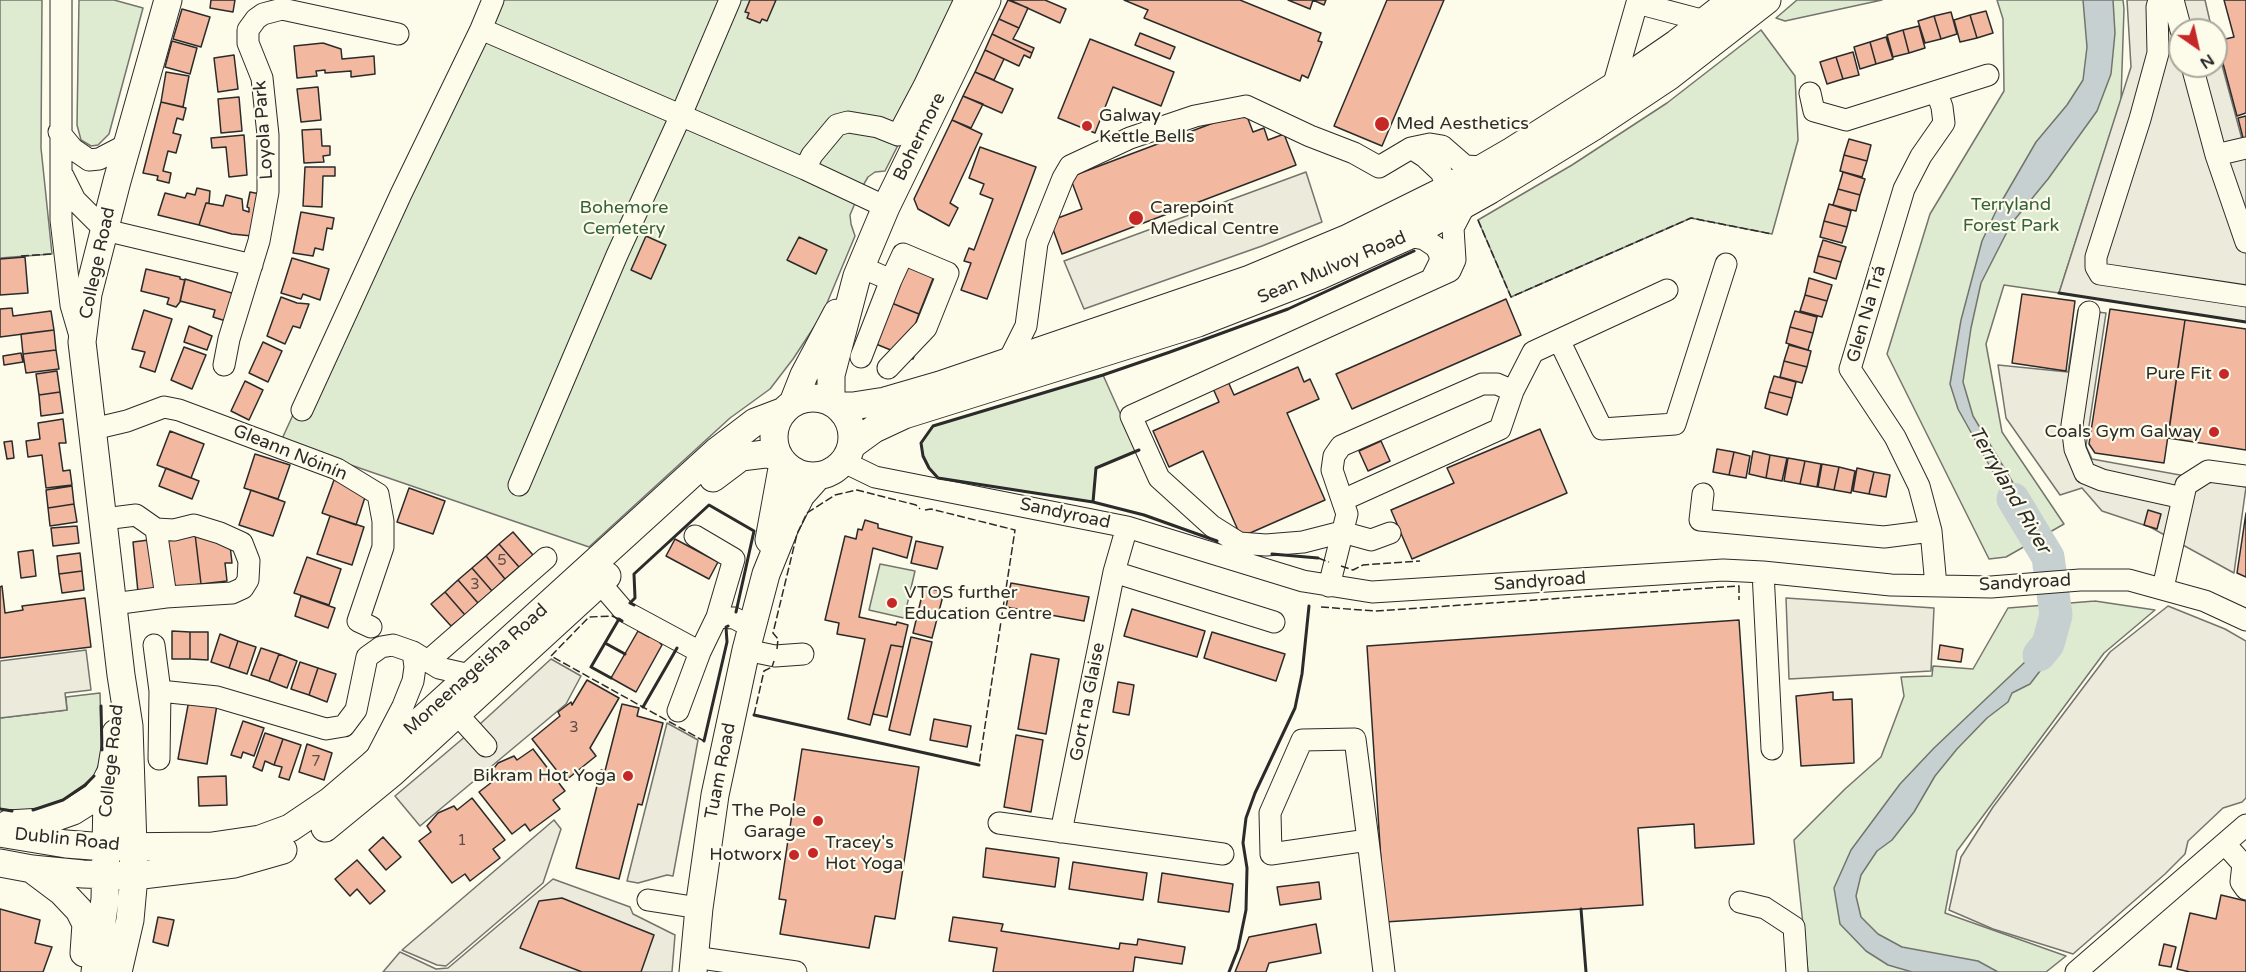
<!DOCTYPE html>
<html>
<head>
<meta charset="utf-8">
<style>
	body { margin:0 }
	#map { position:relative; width:2246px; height:972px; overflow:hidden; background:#fdfbea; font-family:"Varela Round",sans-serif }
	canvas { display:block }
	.north { position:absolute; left:2168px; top:18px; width:60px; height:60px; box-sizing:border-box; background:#fdfbea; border:2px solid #a9a89e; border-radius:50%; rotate:146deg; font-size:16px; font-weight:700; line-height:24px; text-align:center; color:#2b2b2b }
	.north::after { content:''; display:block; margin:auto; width:21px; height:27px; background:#c62828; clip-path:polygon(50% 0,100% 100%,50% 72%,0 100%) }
</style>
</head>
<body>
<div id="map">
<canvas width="2246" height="972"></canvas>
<div class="north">N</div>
</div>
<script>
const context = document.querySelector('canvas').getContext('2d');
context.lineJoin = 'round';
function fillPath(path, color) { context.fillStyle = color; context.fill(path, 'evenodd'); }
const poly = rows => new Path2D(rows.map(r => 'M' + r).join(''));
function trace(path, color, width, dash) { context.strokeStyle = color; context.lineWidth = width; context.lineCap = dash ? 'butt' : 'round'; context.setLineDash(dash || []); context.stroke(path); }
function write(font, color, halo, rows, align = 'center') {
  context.font = font + ' "Varela Round",sans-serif'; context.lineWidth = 4.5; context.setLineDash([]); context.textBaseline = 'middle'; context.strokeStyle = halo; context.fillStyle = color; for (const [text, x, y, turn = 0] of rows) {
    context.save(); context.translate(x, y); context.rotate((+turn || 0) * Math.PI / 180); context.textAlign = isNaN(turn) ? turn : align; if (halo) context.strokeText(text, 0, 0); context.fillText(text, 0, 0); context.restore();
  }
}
const green = poly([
	[0,0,42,0,41,148,52,254,0,258,0,0],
	[79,0,114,0,143,8,109,134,98,145,91,146,81,140,77,125,79,0],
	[483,0,971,0,885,171,875,172,868,177,861,189,850,215,851,224,855,236,822,315,793,359,770,389,730,418,589,547,281,441,483,0],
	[1797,0,1882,0,1785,21,1776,18,1797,0],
	[1997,0,2123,0,2124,9,2121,100,2059,293,2004,285,1986,344,2002,432,2064,524,2006,557,1989,559,1887,354,1930,214,2004,91,2003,19,1997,0],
	[1761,30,1795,76,1798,140,1772,234,1691,218,1511,297,1478,220,1572,165,1667,103,1761,30],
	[1103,375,1137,451,1096,468,1093,502,938,478,929,468,923,456,921,443,933,426,1103,375],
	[880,564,915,571,904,618,869,610,880,564],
	[2095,601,2155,610,2104,653,1957,851,1945,913,2066,956,2046,972,1808,972,1794,840,1845,789,1881,757,1904,696,1901,677,1932,676,1933,666,1973,669,2008,608,2095,601],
	[100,693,102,757,93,778,75,794,51,806,26,811,0,809,0,718,67,710,66,697,100,693]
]);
fillPath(green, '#deebd1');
trace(green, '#74746e', 1.5);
const parking = poly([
	[2127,0,2205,0,2212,30,2180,30,2180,66,2216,66,2216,43,2246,154,2246,322,2059,293,2131,67,2127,0],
	[1306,172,1322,222,1262,246,1084,309,1064,261,1306,172],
	[2078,310,2106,313,2086,446,2092,459,2246,487,2234,573,2150,527,2102,511,2082,488,2060,495,2006,418,1998,365,2068,372,2078,310],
	[1786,598,1934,608,1931,671,1789,679,1786,598],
	[2168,606,2225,629,2246,641,2246,798,2242,802,2223,808,2188,841,2185,854,2165,874,2073,954,1993,929,1949,910,1961,857,1993,807,2110,652,2168,606],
	[86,650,91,690,65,693,67,710,0,718,0,661,86,650],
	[551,659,581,676,566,704,420,826,395,796,480,724,551,659],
	[667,723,698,740,673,876,667,875,638,883,627,881,667,723],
	[554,820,561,829,543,883,446,966,437,965,402,950,554,820],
	[553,879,630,907,633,914,675,935,672,972,383,972,400,952,436,969,448,968,553,879]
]);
fillPath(parking, '#eceadb');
trace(parking, '#74746e', 1.5);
const water = poly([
	[2083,0,2113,0,2115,33,2111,74,2097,111,2048,179,2011,224,1981,283,1971,328,1963,382,1973,416,2043,533,2031,540,1958,409,1950,384,1961,320,1982,241,1996,211,2036,142,2067,105,2083,80,2087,47,2083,0],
	[2069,610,2065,628,2040,671,2030,684,2012,693,2008,702,1987,718,1957,749,1935,776,1914,812,1892,840,1877,851,1861,875,1856,896,1861,917,1878,934,1902,947,1978,961,1998,972,1912,972,1888,965,1866,951,1840,924,1834,888,1851,850,1900,784,1934,748,2026,661,2042,638,2046,616,2069,610]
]);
fillPath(water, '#c7d0d0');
trace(water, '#74746e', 1.5);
trace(poly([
	[2013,499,2048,557,2056,615,2048,644,2039,655]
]), '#c7d0d0', 33);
const building = poly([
	[211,0,235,0,233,12,210,8,211,0],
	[750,0,776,0,767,21,762,19,760,23,747,18,749,13,745,12,750,0],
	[1008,0,1028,8,1019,28,999,19,1008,0],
	[1010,0,1045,0,1066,9,1060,23,1010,0],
	[1124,0,1240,0,1321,33,1318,41,1322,42,1308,78,1302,75,1300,81,1144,18,1148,10,1124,0],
	[1288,0,1326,0,1324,5,1313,0,1310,9,1288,0],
	[1387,0,1444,0,1382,146,1334,126,1387,0],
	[2224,0,2246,0,2246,113,2237,116,2217,41,2234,37,2224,0],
	[182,9,210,17,201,47,173,39,182,9],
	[1986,11,1993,33,1977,38,1970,15,1986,11],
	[1951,12,1957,34,1941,39,1934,16,1951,12],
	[1970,15,1977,38,1960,42,1954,20,1970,15],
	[1934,16,1941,39,1925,43,1918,21,1934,16],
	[999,19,1019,28,1013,39,1034,48,1032,53,992,34,999,19],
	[1919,26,1925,48,1909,53,1903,30,1919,26],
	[1903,30,1909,53,1893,57,1887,35,1903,30],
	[1140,33,1175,47,1170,59,1135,45,1140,33],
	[992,34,1032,53,1030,58,1024,55,1019,66,985,50,992,34],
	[1886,37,1893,59,1876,64,1870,42,1886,37],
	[1090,39,1174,72,1161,106,1113,87,1095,133,1058,118,1090,39],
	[172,41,197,48,190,74,165,67,172,41],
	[1870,42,1876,64,1860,69,1854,47,1870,42],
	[323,43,341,49,342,59,374,56,375,74,351,77,351,71,325,73,325,70,316,71,317,76,297,78,294,46,323,43],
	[985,50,1004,59,994,80,975,72,985,50],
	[1853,52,1859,75,1843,79,1836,57,1853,52],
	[234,55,238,89,218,92,214,58,234,55],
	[1836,57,1843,79,1827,84,1820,62,1836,57],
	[166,72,189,76,183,107,161,102,166,72],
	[975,72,1013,89,1002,113,963,96,975,72],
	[318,87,321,120,301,122,297,89,318,87],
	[963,96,983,104,971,128,952,120,963,96],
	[239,97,242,131,221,133,218,99,239,97],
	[161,102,186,108,183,120,177,118,173,133,181,135,176,153,168,151,163,171,171,173,169,183,157,180,158,176,143,173,161,102],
	[1245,111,1253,132,1264,128,1268,140,1284,134,1296,165,1062,254,1050,221,1082,209,1070,177,1245,111],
	[2246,116,2246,142,2244,142,2238,118,2246,116],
	[952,120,982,134,950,203,958,208,949,226,918,209,914,199,952,120],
	[321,129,322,146,330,146,330,155,323,156,324,162,304,163,302,130,321,129],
	[244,135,247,175,229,177,226,147,212,148,211,138,244,135],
	[1849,139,1871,145,1867,161,1844,155,1849,139],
	[980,147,1036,167,987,299,961,290,971,263,964,261,969,248,974,250,993,199,980,194,984,184,969,178,980,147],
	[1844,155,1867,161,1862,177,1840,171,1844,155],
	[305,167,335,167,335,176,323,176,322,207,303,206,305,167],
	[1843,172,1865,179,1860,195,1838,189,1843,172],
	[197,188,210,191,209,203,206,203,199,225,158,215,165,193,185,198,187,193,195,195,197,188],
	[1838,189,1860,195,1856,211,1833,205,1838,189],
	[250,192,260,194,252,236,232,234,199,225,206,203,223,206,226,195,242,199,243,210,249,212,249,208,247,207,250,192],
	[1829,204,1851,211,1847,227,1824,221,1829,204],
	[301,212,334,218,332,229,327,228,323,250,315,248,313,256,293,253,301,212],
	[1824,221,1847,227,1842,243,1820,237,1824,221],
	[646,236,666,245,651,279,631,270,646,236],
	[799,237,827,250,816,274,787,260,799,237],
	[1823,240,1846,247,1841,262,1818,256,1823,240],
	[1818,256,1841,262,1836,279,1814,272,1818,256],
	[25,257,28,293,0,295,0,259,25,257],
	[292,258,329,269,320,300,303,294,301,299,281,293,292,258],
	[904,265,934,276,919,314,889,302,904,265],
	[146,269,180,277,180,279,185,280,180,302,176,307,167,304,169,298,141,291,146,269],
	[1809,278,1832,285,1827,301,1805,295,1809,278],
	[185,279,235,294,229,322,213,317,215,310,180,301,185,279],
	[2022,294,2075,301,2066,371,2012,363,2022,294],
	[1805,295,1827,301,1822,317,1800,311,1805,295],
	[281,297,297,303,309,304,300,328,293,326,285,344,267,336,281,297],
	[1506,299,1521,335,1352,409,1336,374,1506,299],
	[889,302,919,314,914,328,924,332,913,359,861,338,889,302],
	[12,308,13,316,51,311,54,330,0,337,0,309,12,308],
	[2110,309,2185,320,2164,463,2095,453,2089,444,2110,309],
	[144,310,172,319,155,372,140,367,145,352,132,349,144,310],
	[1795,311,1817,317,1813,333,1790,327,1795,311],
	[2185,320,2246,329,2246,450,2168,438,2185,320],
	[189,326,212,336,207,350,184,342,189,326],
	[1790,327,1813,333,1808,350,1786,343,1790,327],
	[54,330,56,350,23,354,21,334,54,330],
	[263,342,282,351,268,382,249,373,263,342],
	[1789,345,1811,351,1807,367,1784,361,1789,345],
	[184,347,206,355,192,389,171,380,184,347],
	[56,350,59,369,26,373,23,354,56,350],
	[21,353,23,362,4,365,3,356,21,353],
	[1784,361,1807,367,1802,383,1780,377,1784,361],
	[1298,367,1304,382,1310,379,1319,399,1287,413,1325,500,1241,537,1203,451,1169,467,1153,431,1219,402,1211,384,1226,377,1234,395,1298,367],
	[57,371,60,392,39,395,36,374,57,371],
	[1774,376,1796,382,1792,398,1769,392,1774,376],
	[245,381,263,390,249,420,231,411,245,381],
	[60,392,63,413,41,416,39,395,60,392],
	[1769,392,1792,398,1787,415,1765,408,1769,392],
	[63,419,66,443,59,443,63,471,70,470,72,485,46,488,42,455,28,457,26,441,40,439,38,423,63,419],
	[1540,429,1567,493,1412,559,1391,510,1454,483,1447,468,1540,429],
	[170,431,204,444,191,478,157,465,170,431],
	[12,441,14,458,7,459,4,442,12,441],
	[1381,441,1390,461,1368,471,1359,451,1381,441],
	[1717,449,1734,452,1729,475,1713,472,1717,449],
	[1753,451,1770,455,1766,478,1749,474,1753,451],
	[1734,452,1750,456,1746,478,1729,475,1734,452],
	[255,454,290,465,278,499,244,488,255,454],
	[1770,455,1787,458,1782,481,1766,478,1770,455],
	[1788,458,1805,461,1800,484,1784,481,1788,458],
	[1805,461,1821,464,1817,487,1800,484,1805,461],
	[1822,464,1839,467,1834,490,1818,487,1822,464],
	[1839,467,1855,471,1851,493,1834,490,1839,467],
	[166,468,199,481,192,499,159,486,166,468],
	[1857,468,1874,472,1869,494,1853,491,1857,468],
	[1874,472,1890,475,1886,497,1869,494,1874,472],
	[334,480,367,491,356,525,322,513,334,480],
	[72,486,74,504,48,508,46,490,72,486],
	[409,488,445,501,433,534,397,522,409,488],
	[251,490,285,502,273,536,239,525,251,490],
	[74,504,77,522,50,526,48,508,74,504],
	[2148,510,2161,514,2157,529,2144,525,2148,510],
	[2246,513,2246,577,2237,573,2246,513],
	[330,516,364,527,352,565,317,554,330,516],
	[865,520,878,524,878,528,912,537,907,558,873,548,859,617,896,625,897,622,908,625,903,647,891,645,870,725,848,719,865,639,837,634,839,623,825,620,845,536,856,539,858,529,862,530,865,520],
	[77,526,79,543,53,546,51,528,77,526],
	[513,532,533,555,519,567,499,544,513,532],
	[195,534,201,584,138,592,133,542,195,534],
	[195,534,230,545,232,563,225,563,227,581,201,584,195,534],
	[675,539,718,562,709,579,666,556,675,539],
	[916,541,943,547,937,569,911,563,916,541],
	[499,544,519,567,505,579,486,556,499,544],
	[33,550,36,576,21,578,18,552,33,550],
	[80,553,82,571,59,574,57,556,80,553],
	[486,556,505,579,492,591,472,568,486,556],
	[307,557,341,569,329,605,294,593,307,557],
	[472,568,492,591,478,603,458,580,472,568],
	[82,571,84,590,62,593,59,574,82,571],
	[458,580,478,603,465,615,445,592,458,580],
	[1011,583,1089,597,1084,621,1006,607,1011,583],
	[2,586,5,613,23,610,22,606,85,598,91,647,0,658,0,587,2,586],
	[924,587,944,592,932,638,913,633,924,587],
	[445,592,465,615,451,626,431,604,445,592],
	[301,596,335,608,328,628,295,616,301,596],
	[1132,609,1205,631,1197,657,1124,636,1132,609],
	[1739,620,1754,844,1695,848,1694,824,1638,828,1643,905,1385,922,1367,646,1739,620],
	[172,631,190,632,190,659,172,659,172,631],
	[638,631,649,637,652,632,663,638,660,643,662,645,636,692,611,678,638,631],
	[190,632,208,632,208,660,190,659,190,632],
	[1212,632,1285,654,1276,681,1204,658,1212,632],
	[220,634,238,641,229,668,211,662,220,634],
	[911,637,932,642,910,735,889,730,911,637],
	[238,641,256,647,247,674,229,668,238,641],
	[891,645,903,647,887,717,873,714,891,645],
	[1940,645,1963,649,1961,662,1938,659,1940,645],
	[261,648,279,654,269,681,251,675,261,648],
	[279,654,297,661,287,688,269,681,279,654],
	[1031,654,1059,659,1046,734,1018,729,1031,654],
	[300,662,318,668,309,695,291,689,300,662],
	[318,668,336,674,327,702,309,695,318,668],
	[587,680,619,698,590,748,596,756,565,781,532,739,560,716,558,712,571,702,572,705,587,680],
	[1118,682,1134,685,1129,715,1113,712,1118,682],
	[1833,692,1833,700,1852,699,1854,763,1801,766,1796,696,1833,692],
	[189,700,217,705,207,764,178,759,189,700],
	[622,704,639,708,637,716,663,723,642,805,638,804,619,879,576,868,601,770,605,771,622,704],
	[934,719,971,726,967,747,930,740,934,719],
	[243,721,264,728,254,756,243,752,241,758,231,755,243,721],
	[265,733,283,739,274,765,265,761,262,771,253,767,265,733],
	[1016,735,1043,740,1031,812,1004,807,1016,735],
	[283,739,301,745,289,780,279,777,282,767,274,765,283,739],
	[307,744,332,753,324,780,299,772,307,744],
	[533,749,565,791,553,800,560,809,530,831,525,824,512,834,479,792,492,782,487,777,498,763,514,756,517,760,533,749],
	[802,749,919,767,895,919,875,916,869,948,780,934,786,900,779,899,802,749],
	[226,776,227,805,199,806,198,777,226,776],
	[472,798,505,840,493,849,500,858,470,881,465,874,452,883,419,841,431,832,427,826,438,813,454,806,457,810,472,798],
	[383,837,401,857,386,870,369,850,383,837],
	[986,848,1059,858,1055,887,983,877,986,848],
	[357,860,385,891,370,904,357,889,350,896,335,879,357,860],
	[1073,862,1147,873,1143,900,1069,889,1073,862],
	[1162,873,1233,884,1229,912,1158,902,1162,873],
	[1319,882,1321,899,1280,905,1277,887,1319,882],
	[2221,895,2246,901,2246,972,2190,972,2177,969,2190,913,2216,919,2221,895],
	[562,898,654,935,641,972,582,972,520,948,539,901,562,898],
	[0,909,40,920,35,943,52,947,43,972,0,972,0,909],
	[158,917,174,920,168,946,153,942,158,917],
	[953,917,1003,924,1001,931,1119,949,1120,943,1137,945,1138,939,1185,947,1182,964,1135,957,1133,972,993,972,997,948,949,941,953,917],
	[1316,924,1321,953,1269,963,1266,972,1235,972,1249,937,1316,924],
	[2164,944,2176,947,2171,967,2159,965,2164,944]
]);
fillPath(building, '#f2b8a0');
trace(building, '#2b2b2b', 1.5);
const minor = poly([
	[61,0,61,220,71,305,80,336],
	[2159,0,2157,7,2158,53,2140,119,2096,257,2096,267,2100,274,2246,296],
	[2173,0,2181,30],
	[481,29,805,169,886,207],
	[2192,66,2216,155,2246,242],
	[1613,87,1637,3,1705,21],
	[1810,93,1814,111,1846,120,1988,75],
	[59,132,73,149,89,160,99,159,126,145],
	[1411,148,1425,157,1441,172,1444,179,1447,202],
	[2216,155,2246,148],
	[805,169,812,155,837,125,848,122,878,127,898,135,924,86,965,0],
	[63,176,75,200,105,230,252,265],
	[1408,236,1424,239,1436,247,1440,255,1440,262,1432,278],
	[2089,312,2072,425,2075,449,2085,473,2102,480,2183,498],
	[1559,340,1602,429,1675,424,1726,264],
	[861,357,891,280,861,267],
	[1008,362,1026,326,1037,243,1063,178,1070,166,1130,138,1195,116,1246,106,1310,136,1354,153,1379,167,1411,148,1430,144,1442,146,1465,166,1484,167],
	[224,365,229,339,259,241,268,192,268,135,262,78,248,43,248,30,256,19,263,14,282,9,398,34],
	[888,368,926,328,948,273,903,254,891,280],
	[302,410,401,194,481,29,493,0],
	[93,429,127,421,164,407,179,410,337,469,378,494,383,521,383,547,358,621,371,627],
	[844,462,875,477,1127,527,1303,581,1372,592,1723,570,1763,572,1891,585,1991,587,2080,580,2129,580,2205,601,2246,620],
	[519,485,617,255,681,115,730,0],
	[1703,494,1700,520,1884,537,1931,531],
	[1343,500,1500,429,1513,391,1533,352,1667,290],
	[104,519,136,515,156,529,166,597,113,604],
	[156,529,174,530,194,525,220,533,242,543,249,561,248,580,243,588,232,593,166,597],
	[1390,533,1371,540,1342,532,1303,542,1266,545,1239,543,1212,526,1159,478,1131,416,1450,271,1455,260,1453,228,1465,205],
	[695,536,734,559,717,617],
	[1114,572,1274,622],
	[1763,572,1772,749],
	[600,583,624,611,700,652,717,617,734,618,752,627],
	[1329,586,1347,514,1332,470,1334,456,1341,446,1482,384,1497,384,1513,391],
	[1936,586,1931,531,1919,486,1895,437,1850,369,1904,189,1921,156,1944,123,1942,107,1937,93],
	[2163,588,2186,485,2208,471,2246,476],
	[154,645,160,691,159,759],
	[746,650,775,656,803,654],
	[428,661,546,558],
	[160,691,217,697,326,729,344,726,356,710,367,657,381,647,393,645,413,652,439,668,470,675],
	[678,711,700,652],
	[457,714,486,746],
	[378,754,403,706,413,681,415,667,413,652],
	[999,823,1223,854],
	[1061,832,1114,572,1127,527],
	[1368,840,1271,854,1270,813,1302,740,1355,739,1368,840,1384,972],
	[2225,844,2243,864,2246,864],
	[2243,864,2241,882,2246,889],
	[648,900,699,908],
	[1740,902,1765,908,1794,927,1797,972],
	[694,957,796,972],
	[2076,972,2246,825]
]);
const major = poly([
	'774 437a39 39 0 1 1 78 0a39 39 0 1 1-78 0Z',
	[831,402,831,375,857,276,886,207,987,0],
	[793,403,804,375,837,313],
	[837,406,853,406,885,401,940,385,1250,279,1346,239,1441,192,1512,151,1613,87,1677,43,1732,0],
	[852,445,874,429,904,415,1198,323,1319,276,1408,236,1490,190,1593,127,1668,77,1767,0],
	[713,478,741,457,765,454,778,456],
	[769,540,783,463],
	[8,824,42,822,73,811,95,797,103,787,110,774],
	[325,828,392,773,607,576],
	[0,833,66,844,105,847,212,846,260,839,290,828,330,801,372,765,717,451,755,422,784,411],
	[0,863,32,869,83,874,134,876,234,864,283,850],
	[34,871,62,892,79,910,86,924,84,953],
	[95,972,105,899,107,796,115,748,116,733],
	[118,972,130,920,134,876,129,726,121,675,82,342,88,294,117,181,168,0],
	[693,972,699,908,715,795,746,650,766,574,785,527,801,495,817,477]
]);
trace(minor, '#2b2b2b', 23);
trace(major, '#2b2b2b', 29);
trace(minor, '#fdfbea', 21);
trace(major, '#fdfbea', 27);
trace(poly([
	[1478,220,1511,297,1691,218,1772,234],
	[21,256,52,254],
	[925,510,931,509,1015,530,979,765],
	[1318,558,1329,562],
	[1341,566,1353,570,1363,565,1420,561],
	[1321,607,1375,611,1739,586,1739,600],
	[619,619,612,616,589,617,551,656,704,741],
	[777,649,778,639,773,633,797,534,807,513,835,495,857,490,916,505,920,509],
	[754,715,764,671,772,667,774,661]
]), '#2b2b2b', 1.5, [8, 3]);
trace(poly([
	[2059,293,2246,322],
	[1139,450,1096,468,1093,502,1144,515,1217,541],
	[1093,502,938,478,929,468,923,456,921,443,933,426,1103,375,1170,352,1288,309,1414,251],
	[1272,554,1318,558],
	[634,605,630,603,635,598,634,574,709,505,754,531,736,612],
	[605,643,625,654],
	[611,678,591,667,619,619,622,621],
	[101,706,102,750],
	[643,707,677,648],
	[754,715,979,765],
	[704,741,727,642,726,627,728,626],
	[0,809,12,811],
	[33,810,63,800,85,785,94,776],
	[1581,909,1586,972],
	[1229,972,1238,949,1246,910,1247,868,1243,843,1246,818,1255,793,1295,708,1302,674,1309,606]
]), '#2b2b2b', 3);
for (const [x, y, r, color] of [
	[1382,124,8,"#c62828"],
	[1087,126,6,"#c62828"],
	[1136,218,8,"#c62828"],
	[2224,374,6,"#c62828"],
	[2214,432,6,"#c62828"],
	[892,603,6,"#c62828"],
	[628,776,6,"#c62828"],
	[818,821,6,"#c62828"],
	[813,853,6,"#c62828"],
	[794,855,6,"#c62828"]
]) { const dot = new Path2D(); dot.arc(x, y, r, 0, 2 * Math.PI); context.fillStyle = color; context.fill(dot); trace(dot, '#fdfbea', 2); }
write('15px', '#5d4e48', null, [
	["5",502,561],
	["3",475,585],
	["3",574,728],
	["7",316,762],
	["1",462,841]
]);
write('18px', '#2b2b2b', '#fdfbea', [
	["Galway",1099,116],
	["Kettle Bells",1099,137],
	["Med Aesthetics",1396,124],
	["Carepoint",1150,208],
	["Medical Centre",1150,229],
	["Pure Fit",2212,374,"right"],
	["Coals Gym Galway",2202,432,"right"],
	["VTOS further",904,593],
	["Education Centre",904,614],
	["Bikram Hot Yoga",616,776,"right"],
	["The Pole",806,811,"right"],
	["Garage",806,832,"right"],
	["Tracey's",825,843],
	["Hot Yoga",825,864],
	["Hotworx",782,855,"right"]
], 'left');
write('18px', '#2b2b2b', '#fdfbea', [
	["Loyola Park",264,130,-94],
	["Bohermore",920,137,-64],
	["College Road",98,263,-78],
	["Sean Mulvoy Road",1332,268,-23],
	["Glen Na Trá",1867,314,-74],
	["Gleann Nóinín",290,453,22],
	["Sandyroad",1065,514,12],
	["Sandyroad",1540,582,-4],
	["Sandyroad",2025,583,-3],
	["Moneenageisha Road",476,670,-42],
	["Gort na Glaise",1088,702,-79],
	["College Road",112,761,-84],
	["Tuam Road",721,771,-79],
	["Dublin Road",67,840,6]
]);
write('18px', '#34623c', '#fdfbea', [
	["Terryland",2011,205],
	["Forest Park",2011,226],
	["Bohemore",624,208],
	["Cemetery",624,229]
]);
write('italic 20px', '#2b2b2b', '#fdfbea', [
	["Terryland River",2009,490,60]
]);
</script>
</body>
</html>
